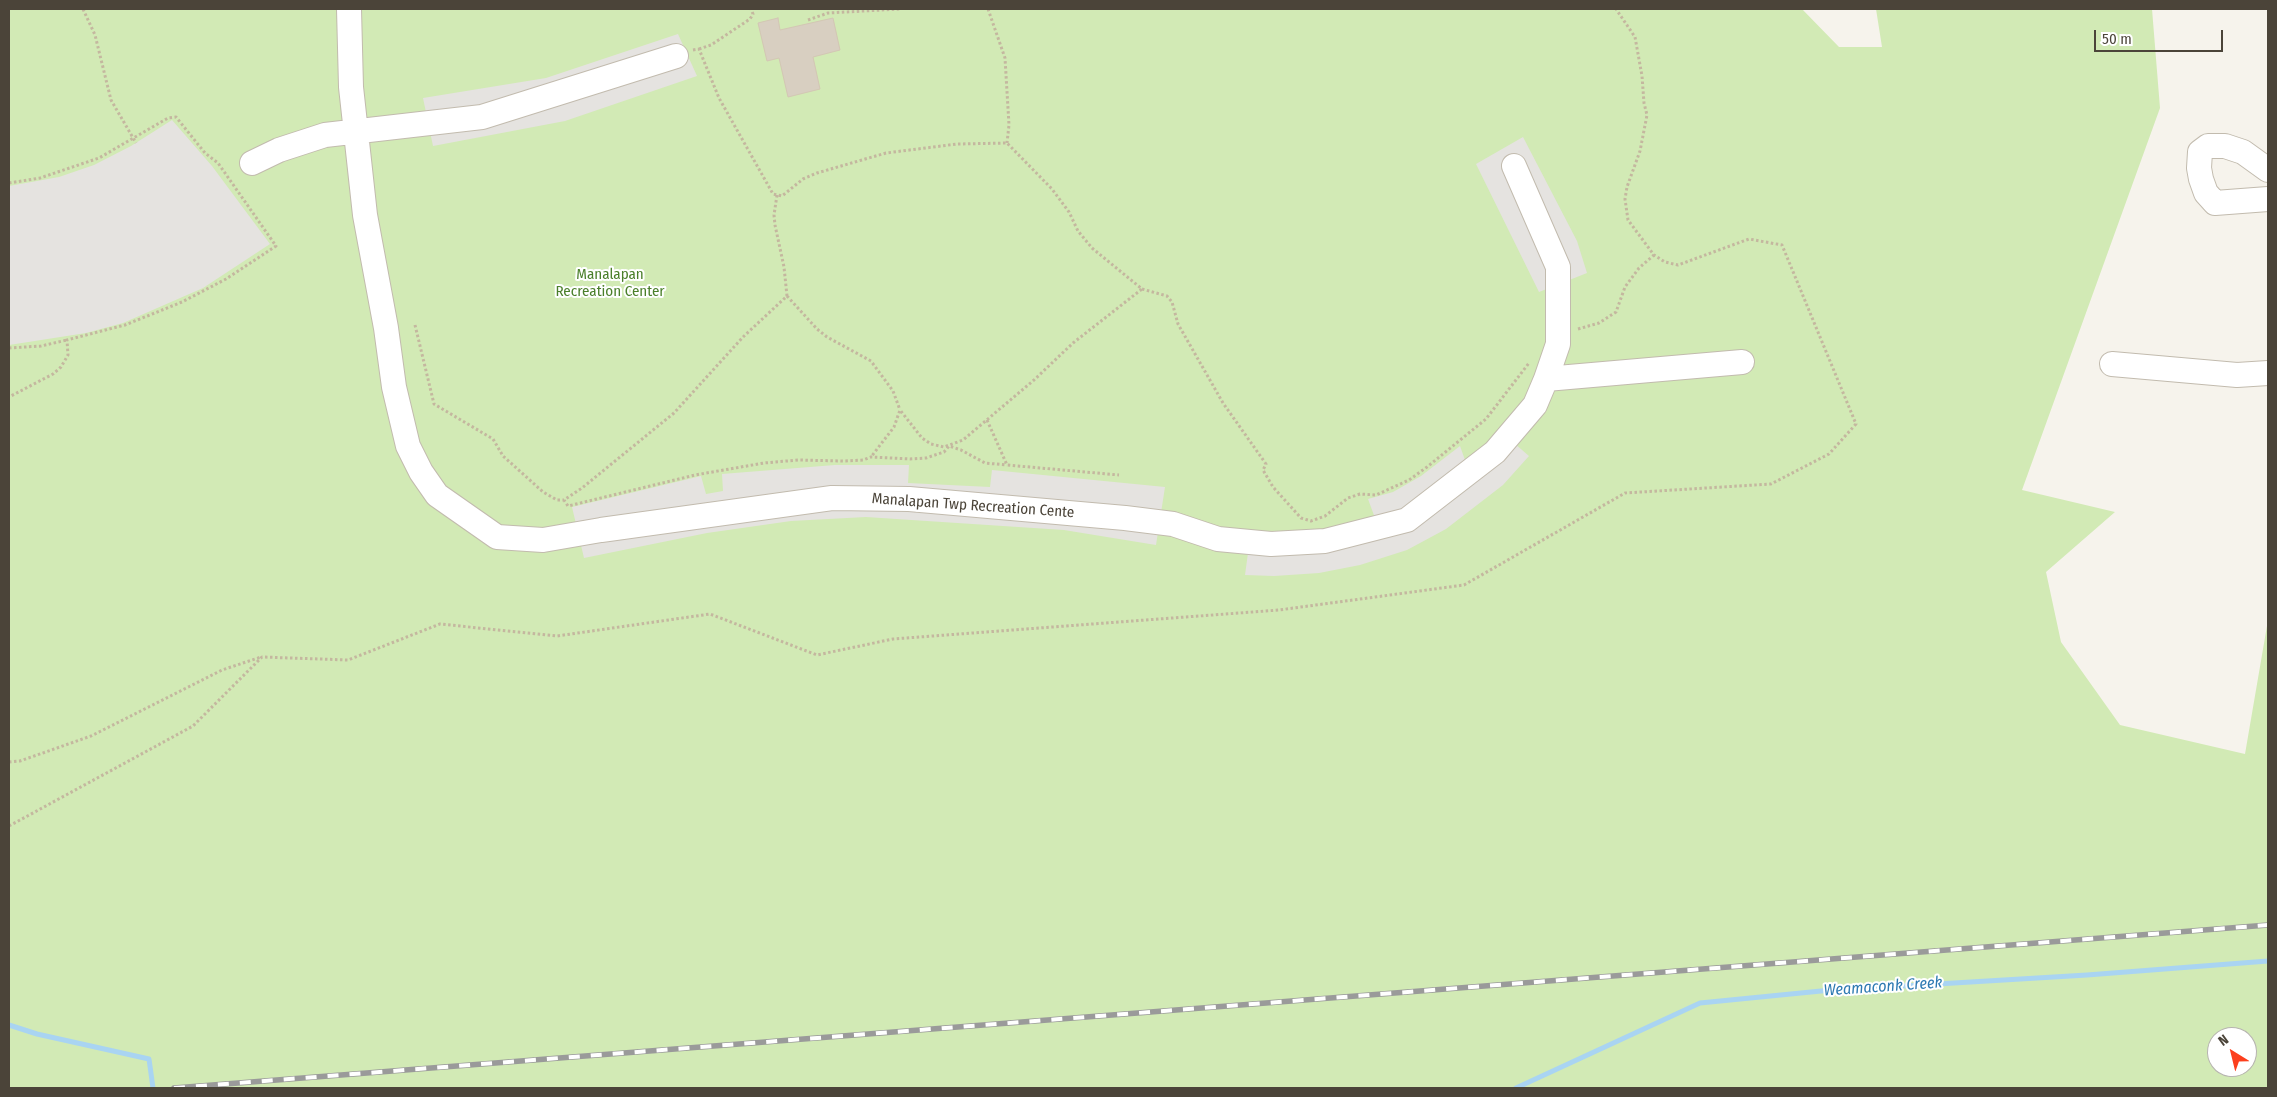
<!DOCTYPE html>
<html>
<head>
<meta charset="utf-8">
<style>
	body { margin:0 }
	#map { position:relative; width:2277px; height:1097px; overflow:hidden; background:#f6f3ec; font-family:"Fira Sans Condensed",sans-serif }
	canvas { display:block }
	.frame { position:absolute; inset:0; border:10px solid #4b4439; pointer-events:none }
	.north { position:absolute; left:2207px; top:1027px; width:50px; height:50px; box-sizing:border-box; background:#fff; border:1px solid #b7b4b0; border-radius:50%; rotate:324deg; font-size:14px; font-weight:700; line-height:20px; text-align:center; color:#4b4439 }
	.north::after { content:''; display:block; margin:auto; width:18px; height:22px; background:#fc3f1d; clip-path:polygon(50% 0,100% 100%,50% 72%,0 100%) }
	.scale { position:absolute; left:2094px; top:30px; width:129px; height:22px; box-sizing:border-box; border:2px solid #4b4439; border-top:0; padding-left:6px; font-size:15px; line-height:18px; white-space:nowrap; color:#4b4439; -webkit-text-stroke:4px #fff; paint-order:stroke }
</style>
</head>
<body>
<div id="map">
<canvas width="2277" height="1097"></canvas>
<div class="frame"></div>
<div class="north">N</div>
<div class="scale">50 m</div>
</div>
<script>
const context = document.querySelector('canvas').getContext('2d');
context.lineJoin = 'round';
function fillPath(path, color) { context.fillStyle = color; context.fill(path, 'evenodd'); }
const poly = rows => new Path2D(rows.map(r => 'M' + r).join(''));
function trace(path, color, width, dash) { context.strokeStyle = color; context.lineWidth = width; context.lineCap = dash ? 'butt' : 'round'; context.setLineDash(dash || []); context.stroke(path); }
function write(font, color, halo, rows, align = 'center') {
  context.font = font + ' "Fira Sans Condensed",sans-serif'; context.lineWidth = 4; context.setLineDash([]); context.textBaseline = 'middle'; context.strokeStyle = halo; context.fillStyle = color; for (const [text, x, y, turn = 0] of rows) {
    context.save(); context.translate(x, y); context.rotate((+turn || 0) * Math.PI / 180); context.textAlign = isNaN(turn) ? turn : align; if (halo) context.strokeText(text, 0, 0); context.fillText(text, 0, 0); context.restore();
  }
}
fillPath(poly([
	[9,9,1802,9,1839,47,1882,47,1876,9,2152,9,2160,108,2022,490,2115,512,2046,572,2061,642,2120,725,2245,754,2268,620,2268,1088,9,1088],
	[2217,1037,2247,1037,2247,1067,2217,1067]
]), '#d2eab5');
fillPath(poly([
	[678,34,697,76,565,121,433,146,423,98,546,78],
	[172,120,212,166,270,244,203,288,123,323,86,333,9,345,9,186,59,177,94,165,131,146],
	[1523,137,1577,241,1587,273,1539,292,1476,164],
	[1500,431,1529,456,1503,485,1446,529,1407,550,1360,565,1319,573,1274,576,1245,575,1251,531,1311,533,1375,518,1368,499,1393,492,1421,476,1460,446,1465,460,1470,461],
	[835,465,909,465,908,483,990,487,992,470,1165,487,1156,545,1064,530,866,517,791,521,707,533,584,558,572,507,701,476,706,494,723,491,722,474]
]), '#e5e3e0');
trace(poly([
	[9,1025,37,1034,149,1059,153,1088],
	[1516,1088,1700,1003,1821,991,2087,975,2268,961]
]), '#a9d4f2', 5);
const building = poly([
	[778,18,780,30,833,18,840,50,813,57,820,89,788,97,779,58,767,61,758,23,778,18]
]);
fillPath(building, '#d8cfc1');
trace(building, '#d3c7b4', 1);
const minor = poly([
	[349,9,351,87,365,215,386,328,394,387,408,446,421,472,437,495,497,537,543,540,601,530,832,498,909,499,1125,518,1173,524,1218,539,1271,544,1325,541,1407,520,1495,452,1535,405,1546,379,1742,362],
	[252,163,279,150,325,135,482,117,676,56],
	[1514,166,1558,267,1558,344,1546,379],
	[2268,170,2243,152,2225,146,2208,146,2200,152,2199,168,2201,179,2206,193,2215,203,2268,199],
	[2112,364,2237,375,2268,373]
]);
trace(minor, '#c2bbae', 26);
trace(poly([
	[83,9,95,35,111,100,136,143],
	[988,9,1005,58,1009,125,1007,143],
	[808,20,828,13,900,9],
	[699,49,711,45,750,19,753,14,751,9],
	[693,50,699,49,719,98,773,194,782,196,803,179,817,173,886,153,957,144,1007,143,1052,189,1069,212,1078,231,1092,248,1142,289,1073,343,1034,380,963,440,944,447,931,444,922,438,900,410,894,427,871,457],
	[9,183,40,178,99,158,168,118,176,117,205,153,218,163,276,246,226,279,182,302,125,325,67,340,68,355,61,367,53,374,9,397],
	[777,195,774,215,775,225,784,267,787,296,743,337,674,413,582,488,564,500,568,506,695,475,764,463,798,460,843,461,863,460,871,457,910,459,926,458,944,452,949,446,961,450,985,463,1007,465],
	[1142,289,1167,296,1172,302,1178,324,1223,403,1266,464,1263,470,1273,487,1301,518,1311,521,1325,516,1348,498,1360,494,1376,495,1409,480,1427,467,1486,419,1529,363],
	[787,296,817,329,827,337,871,361,893,391,900,410],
	[415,325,434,404,493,439,503,456,532,482,543,492,557,500,564,500],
	[1578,329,1599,323,1616,312,1625,287,1639,268,1654,255],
	[9,348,41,346,67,340],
	[987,420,1007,465,1119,475],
	[9,762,20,761,91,736,222,670,261,657],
	[9,826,193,726,262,657,348,660,440,624,557,636,710,614,817,655,893,639,1279,610,1464,585,1625,493,1771,484,1829,454,1856,424,1782,245,1749,239,1678,265,1665,262,1654,255,1628,220,1625,199,1627,187,1640,151,1647,115,1644,103,1642,76,1635,37,1616,9]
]), '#c4b79f', 3, [2.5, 2.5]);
trace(minor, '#fff', 24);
const rail = poly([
	[174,1088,2268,925]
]);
trace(rail, '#9a9a9a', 5.5);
trace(rail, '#fff', 4, [11]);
write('15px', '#4a7f2a', '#fff', [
	["Manalapan",610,275],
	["Recreation Center",610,292]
]);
write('15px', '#4b4439', '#fff', [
	["Manalapan Twp Recreation Cente",973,506,4]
]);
write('italic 16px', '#2e7ab2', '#fff', [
	["Weamaconk Creek",1883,987,-4]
]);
</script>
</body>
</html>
